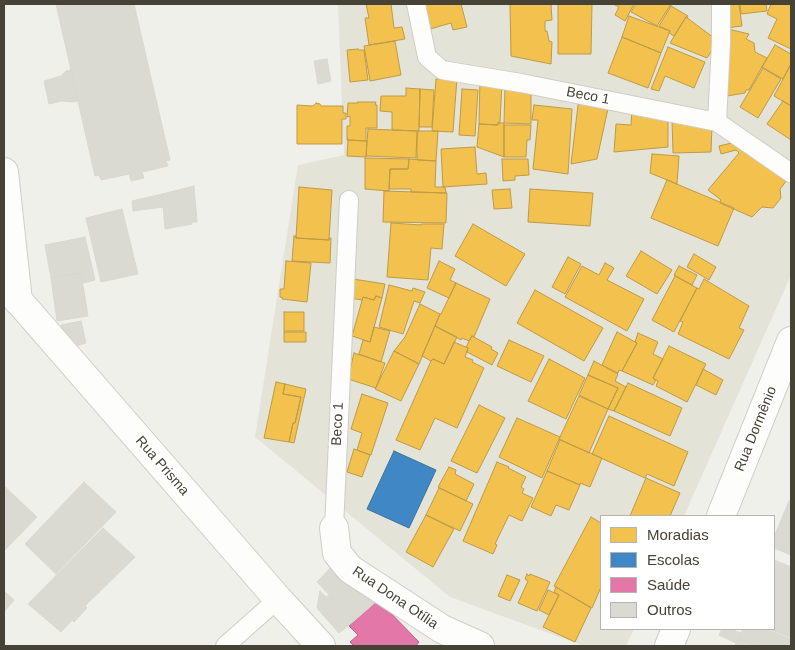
<!DOCTYPE html>
<html>
<head>
<meta charset="utf-8">
<style>
	body { margin:0 }
	#map { position:relative; width:795px; height:650px; overflow:hidden; background:#f0f0ea; font-family:Helvetica,sans-serif }
	canvas { display:block }
	.frame { position:absolute; inset:0; border:5px solid #464336; pointer-events:none }
	.legend { position:absolute; left:600px; top:515px; width:175px; height:115px; box-sizing:border-box; background:#fff; border:1px solid #b5b4af; margin:0; padding:6px 9px; list-style:none; font-size:15px; color:#464336 }
	.legend li { display:flex; align-items:center; gap:10px; height:25px }
	.legend b { width:25px; border:1px solid #b5b4af }
</style>
</head>
<body>
<div id="map">
<canvas width="795" height="650"></canvas>
<div class="frame"></div>
<ul class="legend">
<li><b style="height:14px;background:#f2c14e"></b>Moradias</li>
<li><b style="height:14px;background:#3f88c5"></b>Escolas</li>
<li><b style="height:14px;background:#e377a8"></b>Saúde</li>
<li><b style="height:14px;background:#dad9d2"></b>Outros</li>
</ul>
</div>
<script>
const context = document.querySelector('canvas').getContext('2d');
context.lineJoin = 'round';
function fillPath(path, color) { context.fillStyle = color; context.fill(path, 'evenodd'); }
const poly = rows => new Path2D(rows.map(r => 'M' + r).join(''));
function trace(path, color, width, dash) { context.strokeStyle = color; context.lineWidth = width; context.lineCap = dash ? 'butt' : 'round'; context.setLineDash(dash || []); context.stroke(path); }
function write(font, color, halo, rows, align = 'center') {
  context.font = font + ' Helvetica,sans-serif'; context.lineWidth = 5; context.setLineDash([]); context.textBaseline = 'middle'; context.strokeStyle = halo; context.fillStyle = color; for (const [text, x, y, turn = 0] of rows) {
    context.save(); context.translate(x, y); context.rotate((+turn || 0) * Math.PI / 180); context.textAlign = isNaN(turn) ? turn : align; if (halo) context.strokeText(text, 0, 0); context.fillText(text, 0, 0); context.restore();
  }
}
fillPath(poly([
	[338,4,791,4,791,275,684,516,601,516,601,629,634,629,626,646,584,646,450,597,255,437,298,165,344,155]
]), '#e4e3d7');
const homes = poly([
	[366,4,391,4,394,28,402,27,405,39,369,45,365,18,369,18,366,4],
	[429,4,461,4,467,27,453,30,451,23,430,29,425,5,429,4],
	[510,4,554,4,551,5,552,20,545,21,545,31,547,31,549,41,552,42,551,64,511,56,510,4],
	[558,4,592,4,591,54,558,54,558,4],
	[613,4,634,4,625,21,615,15,619,7,613,4],
	[636,4,671,4,657,26,631,12,636,4],
	[724,4,739,4,742,26,726,28,724,4],
	[740,4,766,4,767,11,741,14,740,4],
	[771,4,791,4,791,49,768,38,777,19,767,14,771,4],
	[671,6,688,16,687,18,686,17,674,36,669,33,670,31,659,26,671,6],
	[629,16,670,31,661,53,622,37,629,16],
	[686,17,718,41,707,58,670,43,686,17],
	[724,28,749,34,746,39,754,43,755,52,767,58,749,90,746,90,745,93,727,96,724,28],
	[622,37,661,53,648,88,608,73,622,37],
	[395,41,401,75,370,81,364,46,395,41],
	[775,45,791,54,791,64,783,79,762,67,775,45],
	[668,47,705,62,694,88,665,76,659,91,651,89,668,47],
	[358,49,359,50,364,50,368,80,350,82,347,50,358,49],
	[791,64,791,106,774,96,791,64],
	[763,68,781,79,758,118,740,107,763,68],
	[457,78,453,132,432,131,436,79,457,78],
	[480,78,502,82,500,123,498,123,498,125,479,124,480,78],
	[505,86,531,89,531,124,504,123,505,86],
	[406,88,420,89,419,131,392,130,392,112,380,111,381,96,406,96,406,88],
	[420,89,434,90,432,127,419,127,420,89],
	[462,89,478,90,475,136,459,135,462,89],
	[579,97,609,104,597,159,571,164,579,97],
	[783,101,791,106,791,140,767,124,783,101],
	[358,102,376,102,375,105,377,105,377,128,366,128,366,141,347,140,347,126,350,126,350,116,347,117,348,103,358,103,358,102],
	[316,103,320,104,321,106,343,106,343,113,346,113,346,119,342,119,342,144,297,144,297,105,313,106,316,103],
	[534,105,572,109,568,174,533,169,538,120,532,120,534,105],
	[632,109,668,117,668,147,614,152,616,124,631,125,632,109],
	[672,120,712,125,711,152,673,153,672,120],
	[498,123,504,123,504,157,477,147,479,124,498,125,498,123],
	[504,125,531,125,530,140,527,140,526,157,504,157,504,125],
	[368,129,417,131,416,158,366,156,368,129],
	[418,131,438,131,436,161,417,160,417,140,418,131],
	[348,140,367,141,366,157,347,156,348,140],
	[740,141,787,180,780,189,781,198,773,208,762,207,752,217,720,203,721,200,708,190,739,153,736,150,721,154,719,146,740,141],
	[475,147,477,174,486,173,487,184,443,187,441,149,475,147],
	[652,154,679,156,677,184,650,173,652,154],
	[365,158,409,159,408,169,390,169,389,191,365,189,365,158],
	[409,159,436,161,435,187,445,187,446,193,411,192,411,189,389,189,390,169,408,169,409,159],
	[502,159,528,159,529,175,515,176,515,180,503,181,502,159],
	[667,180,734,208,718,246,651,218,667,180],
	[299,187,332,190,329,240,296,238,299,187],
	[510,189,512,208,494,209,492,190,510,189],
	[530,189,593,193,590,226,528,222,530,189],
	[384,191,447,193,446,223,383,222,384,191],
	[391,223,421,225,421,224,444,224,442,249,431,248,428,280,387,277,391,223],
	[473,224,525,254,506,286,455,256,473,224],
	[294,236,296,236,296,238,329,240,329,238,331,238,330,263,292,261,294,236],
	[641,251,672,270,657,294,626,276,641,251],
	[694,254,716,267,709,280,687,267,694,254],
	[568,257,581,264,565,294,552,287,568,257],
	[286,261,311,263,307,302,282,299,283,298,280,297,280,289,284,289,286,261],
	[439,261,455,269,450,280,456,283,449,298,427,288,439,261],
	[605,263,614,268,607,280,644,299,627,331,565,297,582,266,599,275,605,263],
	[679,266,697,275,692,285,674,275,679,266],
	[675,276,697,288,674,332,652,320,675,276],
	[353,279,385,284,382,298,376,296,374,300,363,297,362,300,350,298,353,279],
	[704,279,749,306,739,328,744,330,729,359,678,334,683,322,680,321,697,288,699,289,704,279],
	[456,283,490,299,474,337,472,336,469,341,462,338,461,340,435,326,440,314,441,314,456,283],
	[389,285,412,291,413,288,425,292,420,303,414,301,403,334,379,327,389,285],
	[535,290,603,328,584,361,517,323,535,290],
	[376,296,382,298,370,342,352,336,363,297,374,300,376,296],
	[420,304,440,314,419,364,394,351,405,337,420,304],
	[284,312,304,312,304,331,284,331,284,312],
	[435,326,457,337,444,364,433,359,431,361,422,356,435,326],
	[374,327,390,331,381,362,359,354,363,340,370,342,374,327],
	[284,332,306,332,306,342,284,342,284,332],
	[617,332,637,343,622,371,619,370,618,373,602,365,617,332],
	[638,333,658,342,653,354,663,359,653,378,656,380,653,385,622,371,637,343,635,342,638,333],
	[472,336,492,347,491,349,498,353,492,365,467,352,468,348,466,347,472,336],
	[509,340,544,356,531,382,497,366,509,340],
	[454,342,468,348,465,357,473,360,472,362,484,368,457,428,435,418,420,450,396,440,431,361,433,359,444,364,454,342],
	[669,346,706,364,687,402,656,386,658,381,653,378,669,346],
	[394,351,419,364,401,401,375,389,394,351],
	[354,353,385,363,376,388,348,379,354,353],
	[549,359,585,378,566,419,528,401,549,359],
	[594,361,618,374,615,381,626,387,614,411,608,409,618,388,588,375,594,361],
	[703,369,723,380,716,395,696,385,703,369],
	[588,375,618,388,608,409,579,395,588,375],
	[276,382,285,384,283,394,301,397,295,423,293,423,289,442,264,438,276,382],
	[628,383,682,408,670,436,614,411,628,383],
	[285,384,306,389,294,443,289,442,293,423,295,423,301,397,283,394,285,384],
	[362,394,388,403,371,455,357,450,362,433,351,429,362,394],
	[579,396,608,409,589,453,559,439,579,396],
	[479,405,505,418,477,473,451,461,479,405],
	[609,416,688,452,674,486,647,474,645,478,592,454,609,416],
	[517,418,560,437,542,478,499,457,517,418],
	[560,440,602,458,590,487,580,483,580,485,547,471,560,440],
	[354,449,370,455,362,477,347,472,354,449],
	[497,462,509,467,508,468,526,477,521,487,524,489,522,493,533,498,522,521,509,515,495,544,497,545,493,554,463,541,497,462],
	[449,467,456,470,455,474,474,484,466,501,438,487,449,467],
	[547,471,580,485,569,510,556,505,551,516,531,507,547,471],
	[646,478,680,493,670,516,630,516,646,478],
	[439,488,473,504,460,531,426,515,439,488],
	[426,515,454,529,433,567,406,552,426,515],
	[591,517,601,523,601,587,592,608,554,586,591,517],
	[527,574,529,576,530,574,550,582,537,611,518,603,528,581,525,579,527,574],
	[507,575,520,580,510,601,498,596,507,575],
	[556,587,591,608,575,642,543,627,559,595,554,592,556,587],
	[548,590,559,595,549,615,539,610,548,590]
]);
fillPath(homes, '#f2c14e');
trace(homes, '#be9b47', 1);
const schools = poly([
	[394,451,436,470,409,528,367,509,394,451]
]);
fillPath(schools, '#3f88c5');
trace(schools, '#41739a', 1);
const health = poly([
	[378,600,419,642,416,646,354,646,350,642,358,635,349,626,378,600]
]);
fillPath(health, '#e377a8');
trace(health, '#b46786', 1);
const building = poly([
	[56,4,134,4,170,160,166,161,168,166,142,172,144,178,131,181,129,174,101,180,99,175,95,176,56,4],
	[327,59,331,81,318,84,314,61,327,59],
	[71,70,78,101,72,102,62,101,49,104,44,81,61,76,66,71,71,70],
	[194,186,197,222,192,222,192,224,165,229,162,194,194,186],
	[162,194,164,207,133,211,132,201,162,194],
	[122,209,138,274,101,282,86,218,122,209],
	[85,237,95,280,83,283,81,273,51,278,45,245,85,237],
	[81,273,88,316,57,321,51,278,81,273],
	[81,321,86,343,73,347,63,335,61,325,81,321],
	[84,482,116,512,56,574,25,544,84,482],
	[4,486,37,517,4,551,4,486],
	[789,501,791,502,791,555,774,548,775,544,774,543,774,537,789,501],
	[103,528,135,557,85,606,87,608,74,622,72,620,61,632,28,604,103,528],
	[774,560,791,567,791,634,790,637,769,629,774,629,774,560],
	[335,563,378,600,354,621,317,582,335,563],
	[4,591,14,600,4,612,4,591],
	[320,591,326,597,329,595,354,621,339,633,317,608,320,591],
	[722,629,730,629,741,633,736,643,719,635,722,629],
	[743,629,766,629,791,639,791,646,759,646,738,638,743,629],
	[738,638,759,646,735,646,738,638]
]);
fillPath(building, '#dad9d2');
trace(building, '#d8d7d0', 1);
const lane = poly([
	[416,4,427,57,442,70,521,83,717,122,791,173],
	[717,122,721,43,721,4],
	[334,528,349,200],
	[225,646,278,599]
]);
const street = poly([
	[4,172,18,301],
	[4,284,278,599,321,646],
	[721,516,791,341],
	[334,528,337,553,350,569,442,629,480,646],
	[669,646,676,629]
]);
trace(lane, '#cecdc7', 20);
trace(street, '#cecdc7', 30);
trace(lane, '#fdfdfc', 18);
trace(street, '#fdfdfc', 28);
write('14px', '#464336', '#fff', [
	["Beco 1",588,96,11],
	["Beco 1",338,424,-87],
	["Rua Dormênio",756,429,-68],
	["Rua Prisma",162,466,49],
	["Rua Dona Otília",395,598,34]
]);
</script>
</body>
</html>
